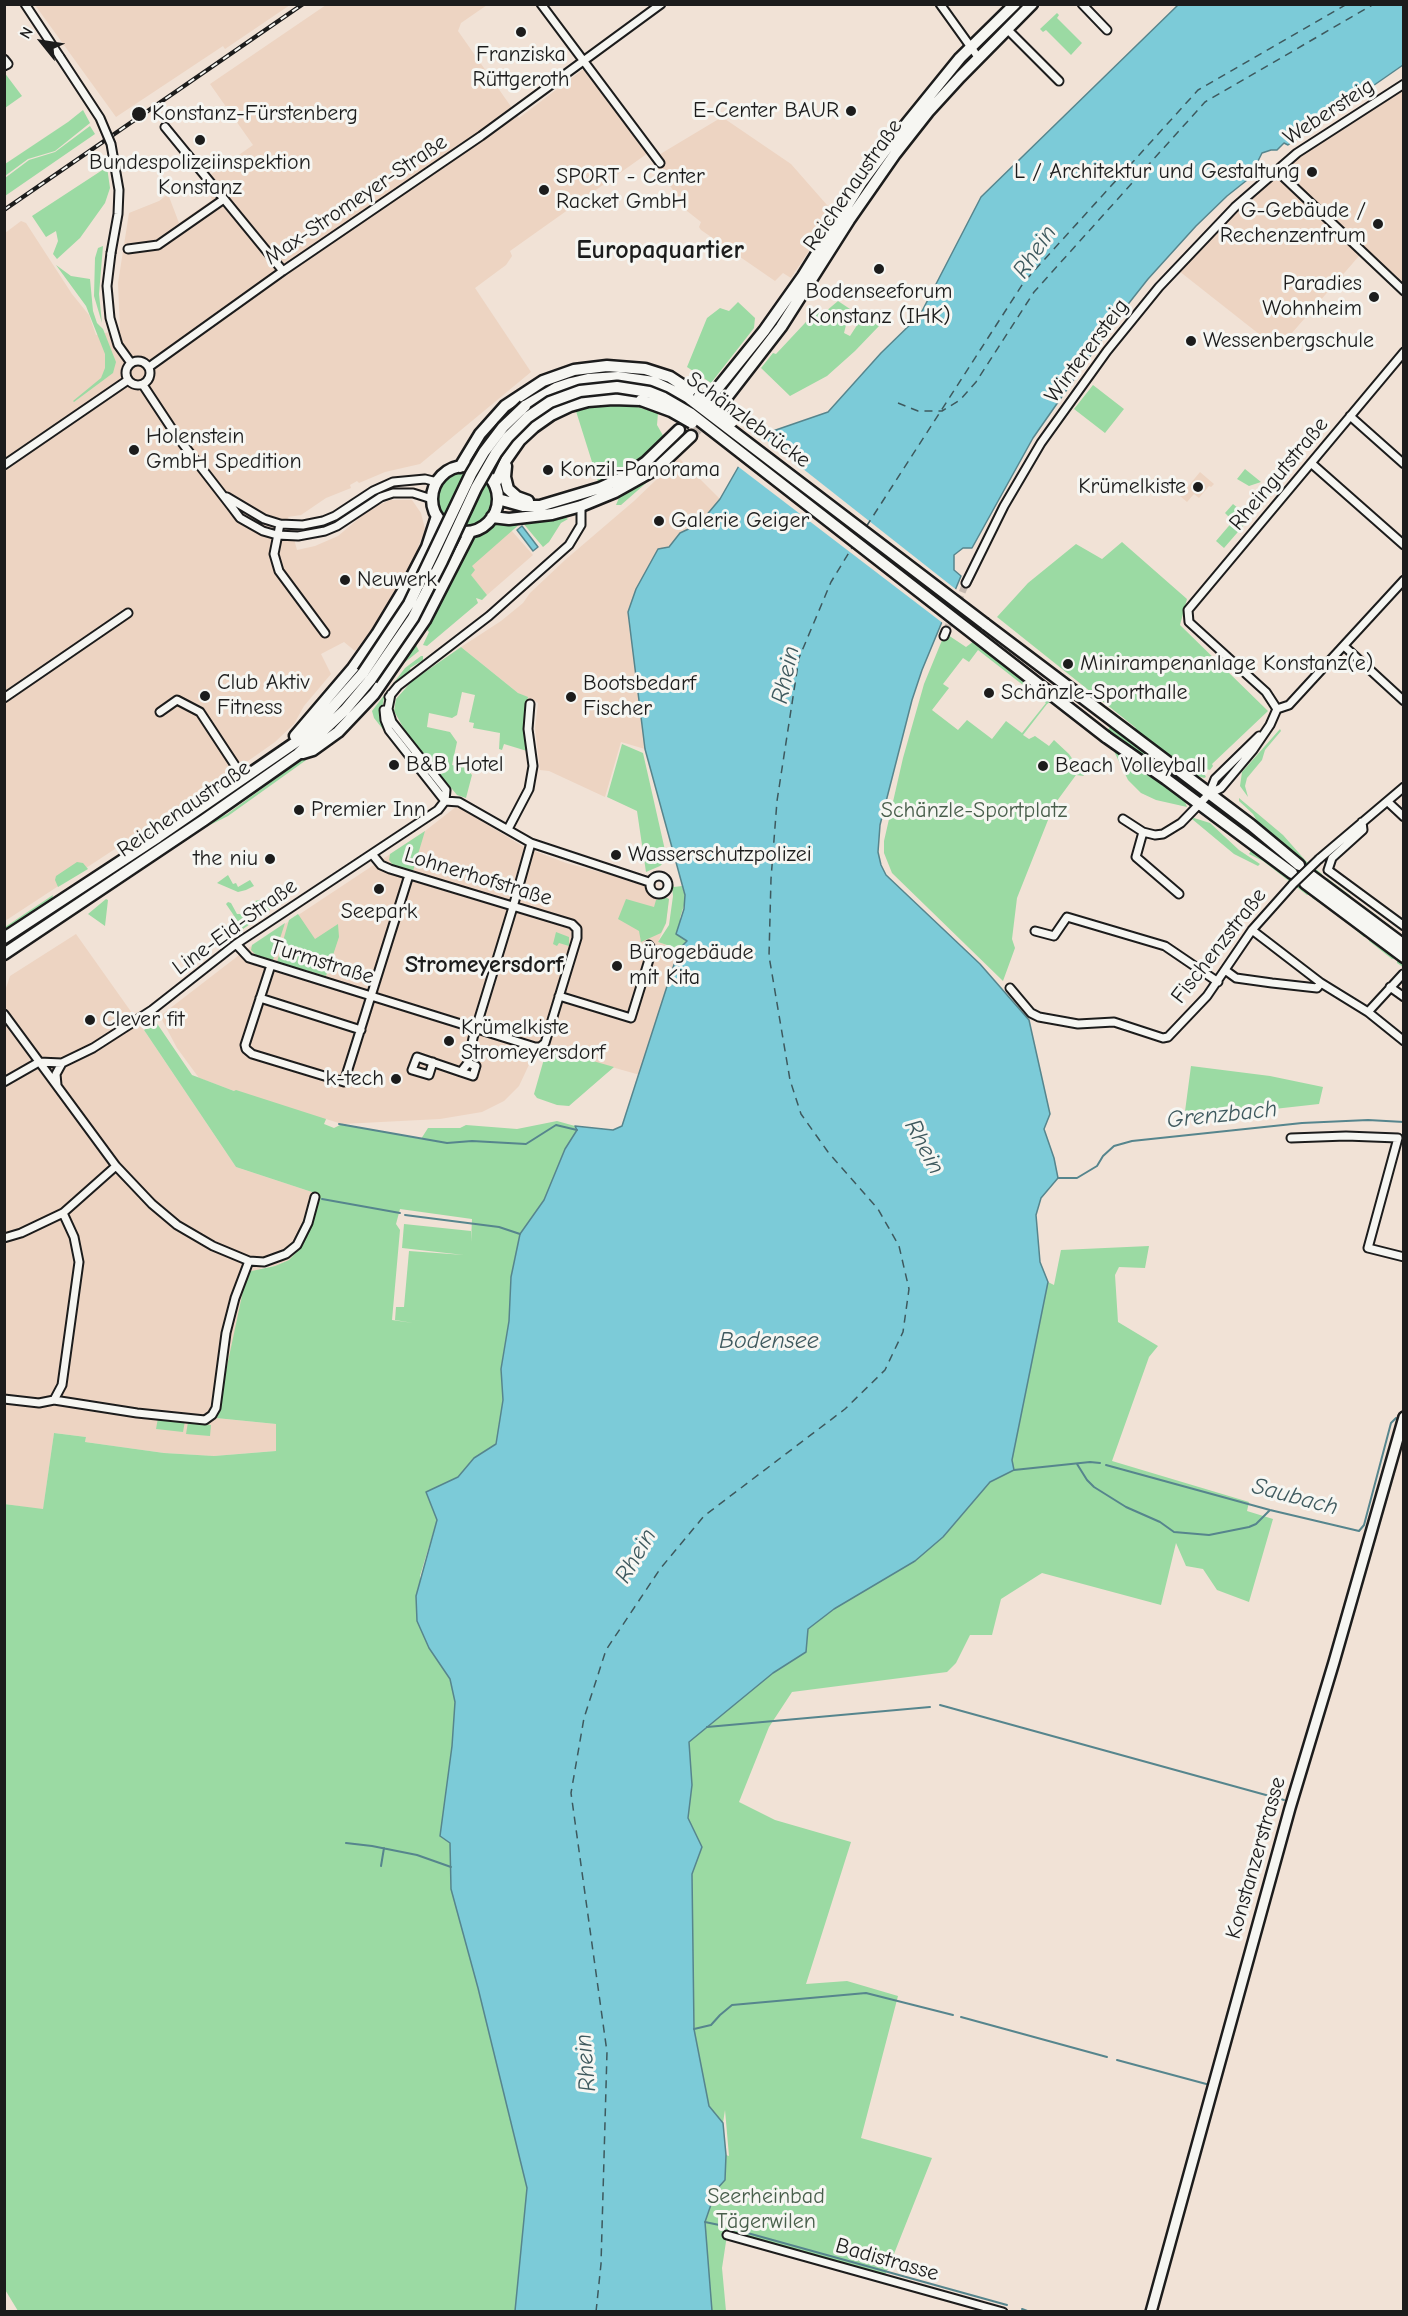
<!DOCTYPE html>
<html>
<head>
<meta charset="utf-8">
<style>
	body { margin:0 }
	#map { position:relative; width:1408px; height:2316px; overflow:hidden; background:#f1e2d6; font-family:"Comic Neue",sans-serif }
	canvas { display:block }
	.frame { position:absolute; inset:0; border:6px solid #1c1c1c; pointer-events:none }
	.north { position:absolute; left:12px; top:12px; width:60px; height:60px; -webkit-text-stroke:4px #f6f6f2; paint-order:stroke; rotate:300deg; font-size:16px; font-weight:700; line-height:24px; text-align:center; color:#1c1c1c }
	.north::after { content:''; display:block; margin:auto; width:21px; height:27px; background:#1c1c1c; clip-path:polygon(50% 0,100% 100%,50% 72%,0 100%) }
</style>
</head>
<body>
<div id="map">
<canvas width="1408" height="2316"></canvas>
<div class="frame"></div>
<div class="north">N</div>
</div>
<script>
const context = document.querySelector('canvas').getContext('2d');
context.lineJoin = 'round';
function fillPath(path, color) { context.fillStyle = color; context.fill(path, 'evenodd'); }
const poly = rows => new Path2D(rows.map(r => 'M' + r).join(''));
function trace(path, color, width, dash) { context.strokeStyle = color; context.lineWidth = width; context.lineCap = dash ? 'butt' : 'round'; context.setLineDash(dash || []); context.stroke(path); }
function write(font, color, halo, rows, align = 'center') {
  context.font = font + ' "Comic Neue",sans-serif'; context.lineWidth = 6; context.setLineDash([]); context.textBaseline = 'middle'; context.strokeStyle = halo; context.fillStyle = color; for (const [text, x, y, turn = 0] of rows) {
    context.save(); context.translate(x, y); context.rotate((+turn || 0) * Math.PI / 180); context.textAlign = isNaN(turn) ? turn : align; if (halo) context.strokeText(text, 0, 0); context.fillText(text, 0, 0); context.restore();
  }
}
fillPath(poly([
	[35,5,290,5,225,49,223,46,116,117],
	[326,5,487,5,461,23,458,31,519,118,582,70,585,70,648,153,510,251,512,256,506,265,475,288,531,372,420,464,385,472,359,483,357,481,350,485,351,488,326,498,301,515,288,517,297,550,315,546,338,536,370,509,390,500,412,500,421,513,425,529,409,571,390,607,355,651,344,642,321,654,331,674,304,706,294,724,275,742,231,773,5,921,5,233,21,221,26,223,72,294,89,315,96,335,120,330,118,283,129,213,159,201,168,194,179,223,212,200,209,191,214,187,206,178,253,145,210,84],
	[1403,88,1403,283,1366,248,1278,349,1179,271,1236,212,1302,154],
	[722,117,791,164,834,213,791,278,783,273,775,281,701,230,699,227,701,222,687,211,652,159],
	[679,458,720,499,699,524,680,533,669,547,658,549,636,590,628,612,645,749,621,742,605,797,549,771,540,770,535,728,538,703,518,693,461,647,501,621,523,603,530,593,565,560,634,501],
	[1200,472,1214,484,1211,487,1209,486,1199,498,1194,494,1187,502,1180,496],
	[511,530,533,555,487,595,465,569],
	[457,806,524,847,566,863,645,884,649,894,656,899,665,897,669,899,666,923,658,942,679,949,679,951,640,1075,576,1057,534,1054,519,1086,504,1101,482,1112,440,1119,342,1124,326,1119,324,1124,199,1078,177,1048,160,1016,247,949,425,831],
	[76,934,144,1030,236,1167,318,1194,303,1245,289,1260,275,1266,261,1267,216,1418,276,1424,276,1451,214,1456,164,1453,85,1442,86,1437,54,1433,43,1510,5,1504,5,991,10,976]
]), '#edd4c2');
fillPath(poly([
	[1057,13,1059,15,1057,18,1082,43,1071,55,1046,30,1043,32,1040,29],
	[4,72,22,96,5,108,4,108],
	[83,110,90,123,55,151,28,159,5,176,5,164,68,122],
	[90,126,95,134,5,196,5,178,29,160,55,152],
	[107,167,110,188,105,203,80,238,57,259,53,254,58,241,56,231,46,237,32,216],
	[103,246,99,294,102,323,94,296,95,258,98,248],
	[56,265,71,276,90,279,93,311,97,323,103,329,116,362,113,373,74,402,73,401,101,378,105,368,105,354,86,306],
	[838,301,850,309,844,333,850,336,863,316,879,326,855,351,827,376,790,396,761,368,773,353,776,354,819,308,821,312,825,312],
	[738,302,755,318,754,328,711,383,687,367,707,318,720,308,729,311],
	[1093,385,1124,409,1105,433,1074,409],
	[614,403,634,406,658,413,657,425,665,439,634,467,601,484,598,481,575,408],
	[1289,464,1293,467,1253,515,1251,506,1276,476,1278,477],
	[1245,469,1261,482,1249,486,1237,479],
	[661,470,621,505,616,505,621,493],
	'437 499a28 28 0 1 1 56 0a28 28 0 1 1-56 0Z',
	[1233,504,1244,513,1249,508,1250,518,1224,548,1216,541,1233,521,1225,513],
	[563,516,568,519,561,523,549,542,543,547,522,522,472,566,475,570,471,575,487,595,482,600,476,598,478,603,427,646,423,645,429,632,427,630,432,613,445,593,467,546,476,535,498,523],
	[1122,542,1187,599,1180,625,1268,711,1212,764,1213,766,1210,770,1201,768,1206,777,1204,778,1189,773,1131,728,1136,728,997,617,1028,583,1076,544,1102,559],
	[945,633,966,647,974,641,1052,701,1047,704,1023,735,1029,739,1035,736,1049,746,1054,740,1069,754,1084,776,1076,775,1054,805,1017,898,1012,939,1015,948,1003,981,892,873,884,853,884,841,903,758,924,684],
	[978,650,1046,703,1022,733,1006,721,992,739,967,720,958,730,932,710,949,688,943,684,963,658,969,662],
	[416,645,419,651,404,663,362,715,337,738,228,816,204,828,64,922,63,920,113,886,202,826,227,814,307,756],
	[461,647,518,693,528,697,524,716,527,751,504,744,502,750,499,749,500,733,473,728,474,723,469,722,475,695,462,692,457,715,452,718,429,713,427,727,450,732,457,742,452,765,466,768,472,775,466,798,457,795,408,736,394,711,396,699,412,681],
	[421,656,423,656,423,660,410,668,411,672,393,685,384,698,381,713,393,742,374,718,372,711,405,668],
	[362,681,346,702,309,739,263,776,5,949,5,946,65,907,85,890,143,854,276,763,292,751],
	[1110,727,1114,727,1195,788,1193,790,1127,744,1109,734,1107,731],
	[1280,729,1281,731,1265,750,1262,760,1247,778,1245,786,1248,797,1240,786,1242,772],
	[622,744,643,753,667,859,660,866,646,872,637,811,607,797],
	[1112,747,1183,797,1187,807,1156,800,1141,793,1128,780],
	[1239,798,1283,835,1306,861,1322,874,1323,879,1327,878,1351,896,1351,900,1355,900,1379,917,1379,921,1384,921,1403,936,1403,941,1299,861,1259,824,1253,814,1239,801],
	[1194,818,1210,823,1239,850,1260,864,1258,866,1234,854,1192,819],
	[425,831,413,871,393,865,389,860,390,854],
	[1251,851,1267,859,1403,962,1403,967,1397,963,1397,958,1392,959,1369,941,1368,937,1364,937,1332,910,1312,898,1312,894,1307,895,1263,861,1249,854],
	[77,862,83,863,88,869,58,887,55,880,56,876],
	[228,875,233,884,236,883,238,887,250,880,254,886,246,890,238,892,217,883],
	[671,878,674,887,682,886,686,899,680,918,687,941,679,949,658,942,669,925,673,896],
	[53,895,52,899,5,929,5,927],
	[665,897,669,899,666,923,661,933,641,942,639,931,618,919,626,899,654,907,656,900],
	[106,899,108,900,105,926,88,914],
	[263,899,270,910,243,929,226,904,228,902,231,903,237,914,241,914,244,913,251,902],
	[298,914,315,939,338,924,339,937,326,976,277,962,289,920],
	[285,923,273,960,256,955,251,950,252,945],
	[556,932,569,937,569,946,559,943,557,946,553,944],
	[156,1022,192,1075,234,1091,236,1090,326,1119,324,1124,334,1128,342,1124,421,1139,428,1128,460,1128,466,1125,517,1129,557,1121,575,1126,577,1130,565,1149,544,1200,520,1234,511,1277,509,1321,501,1369,503,1400,496,1444,474,1458,458,1477,426,1492,437,1520,420,1576,429,1648,450,1679,455,1702,450,1843,451,1889,478,1988,527,2188,515,2311,18,2311,4,2288,4,1504,43,1509,54,1433,86,1437,85,1442,164,1453,214,1456,276,1451,276,1424,216,1418,247,1272,275,1266,289,1260,303,1245,318,1194,236,1167,144,1030],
	[400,1209,472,1219,471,1242,471,1231,404,1224,402,1248,464,1255,409,1251,404,1307,396,1307,395,1320,413,1323,392,1320,400,1230,396,1224],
	[553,1045,556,1047,556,1051,561,1052,561,1048,575,1052,579,1054,579,1057,614,1067,569,1106,557,1105,537,1098,534,1094,546,1052,551,1053],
	[1191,1066,1270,1076,1323,1087,1319,1104,1184,1119],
	[1149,1246,1145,1268,1119,1267,1115,1275,1118,1322,1158,1346,1149,1357,1112,1461,1249,1502,1247,1511,1273,1519,1249,1602,1217,1590,1203,1569,1186,1566,1176,1543,1161,1605,1042,1573,1001,1599,992,1635,970,1635,956,1663,947,1672,792,1692,769,1727,739,1802,775,1820,851,1842,806,1984,847,1981,898,1996,861,2138,932,2158,888,2269,883,2278,727,2235,722,2268,726,2311,691,2311,705,2187,725,2180,726,2155,729,2156,725,2110,723,2123,709,2106,694,2029,692,1873,702,1847,688,1818,692,1785,689,1742,807,1629,834,1609,943,1537,990,1482,1014,1470,1012,1460,1048,1282,1054,1285,1061,1250],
	[158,1418,185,1421,183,1432,156,1429],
	[188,1422,211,1425,210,1436,186,1434]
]), '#9bdaa3');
const water = poly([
	[1178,5,1403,5,1403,65,1288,145,1284,143,1277,150,1271,150,1262,153,1257,163,1261,169,1227,196,1196,226,1148,279,1114,322,1033,438,972,548,963,548,954,555,954,570,961,576,922,670,912,700,880,825,878,852,881,865,886,875,980,964,1029,1020,1050,1114,1044,1129,1054,1158,1058,1178,1041,1198,1036,1215,1040,1262,1048,1282,1012,1460,1014,1470,990,1482,943,1537,915,1561,834,1609,808,1629,806,1652,773,1673,689,1742,692,1785,688,1818,702,1847,692,1874,694,2029,709,2106,723,2123,726,2155,725,2180,716,2190,705,2222,712,2311,515,2311,527,2188,478,1988,451,1889,450,1843,440,1836,452,1746,455,1702,450,1679,429,1648,417,1621,416,1596,437,1520,426,1492,458,1477,474,1458,496,1444,503,1400,501,1369,509,1321,511,1277,520,1234,544,1200,565,1149,577,1130,575,1126,613,1130,622,1126,679,949,687,941,676,934,684,909,685,895,645,749,628,612,636,589,658,549,669,547,680,533,699,524,720,499,748,450,767,433,828,412,881,353,920,315,981,197,1178,5],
	[522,526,538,547,533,551,517,530,522,526]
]);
fillPath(water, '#7ccbd8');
trace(water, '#56858d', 1.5);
fillPath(poly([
	[760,435,958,591,944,624,736,465,746,448]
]), '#f1e2d6');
trace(poly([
	[339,1124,447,1143,472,1141,526,1144,556,1125,577,1130],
	[1058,1178,1077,1178,1097,1166,1103,1156,1114,1146,1132,1141,1302,1123,1368,1120,1404,1122],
	[322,1199,400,1213],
	[405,1215,499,1227,520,1234],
	[1077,1464,1087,1480,1094,1487,1126,1507,1160,1522,1174,1532,1209,1535,1249,1527,1256,1524,1270,1510],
	[1106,1465,1270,1510,1359,1531,1364,1525,1391,1423,1396,1418],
	[1014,1470,1090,1462,1100,1463],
	[940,1705,1284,1800],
	[707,1727,930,1707],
	[346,1843,372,1846,417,1855,451,1867],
	[381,1866,384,1848],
	[961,2017,1107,2057],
	[694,2029,711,2025,720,2015,732,2005,866,1993,953,2015],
	[1117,2060,1210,2085],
	[705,2222,724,2226],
	[733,2229,1007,2305],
	[1022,2309,1030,2312]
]), '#56858d', 2);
trace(poly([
	[898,403,918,411,942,411,960,400,976,382,1034,292,1205,102,1374,4],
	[866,527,1024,282,1198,90,1347,4],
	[596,2312,601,2264,607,2052,571,1793,584,1718,606,1650,660,1569,704,1516,845,1409,885,1370,903,1332,909,1289,899,1246,878,1209,828,1152,801,1114,790,1080,769,956,771,879,777,801,799,658,831,582,853,546]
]), '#3e595e', 1.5, [8, 6]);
trace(poly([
	[946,631,966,583]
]), '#c6bab1', 7, [7, 3.5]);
trace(poly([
	[691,436,710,416]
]), '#c6bab1', 10, [10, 5]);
const street = poly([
	[25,4,60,57],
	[541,4,660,163],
	[940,4,978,57],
	[1082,4,1107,30],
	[1007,29,1059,81],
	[4,59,8,64,4,66],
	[165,127,283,271],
	[1276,170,1404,291],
	[128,249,158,245,224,199],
	[111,253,107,286,110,318,118,345,131,363],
	'126 373a12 12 0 1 1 24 0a12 12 0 1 1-24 0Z',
	[149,367,283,271,481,136,661,4],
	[143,385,176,435,231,506,240,518,263,531,277,535,298,536,325,531,337,526,381,497,393,493,413,493,432,499],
	[1350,416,1404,464],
	[1311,463,1404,545],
	[4,465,128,380],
	[227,497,264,519,280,524,303,525,323,521,335,516,373,491,393,482,425,479,437,482],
	[280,524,274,554,279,571,325,633],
	[966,583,1004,506,1041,443,1107,351,1159,287,1235,207,1297,153,1404,84],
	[944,636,946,631],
	[1344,646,1404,701],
	[389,697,398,686,489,616,569,545,581,525,581,505],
	[4,698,128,613],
	[1277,709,1266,692,1189,622,1188,610,1404,352],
	[384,710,385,720,389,730,445,801],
	[160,712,177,700,200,712,244,779],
	[1209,794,1215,779,1259,736],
	[445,801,459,802,531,843,649,882],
	[1388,802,1404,817],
	[1123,819,1143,832,1155,835,1163,834,1181,823,1209,794,1221,788,1253,750,1270,725,1277,709,1289,705,1404,580],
	[1362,822,1363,830,1332,858,1328,870,1404,926],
	[508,829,529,789,533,766,528,729,530,704],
	[1143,832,1136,857,1179,894],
	[1319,859,1404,787],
	'650 885a9 9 0 1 1 18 0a9 9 0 1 1-18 0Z',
	[1252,930,1321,983,1368,1012,1404,1041],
	[1035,931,1054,936,1067,917,1165,946,1218,982],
	[236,944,249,958,535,1047,540,1047,545,1043,577,938,577,929,572,924,390,869,381,865,372,854],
	[271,965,245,1045,246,1049,252,1054,344,1082,409,875],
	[1225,970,1236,978,1272,983,1317,988,1321,983],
	[1390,987,1404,997],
	[1010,988,1031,1013,1039,1017,1078,1024,1114,1022,1163,1038,1168,1037,1207,996,1252,930,1293,884],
	[559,996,631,1018,652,950,649,945],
	[260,998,361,1030],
	[1368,1012,1403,974],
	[4,1014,116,1166,152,1204,177,1225,213,1246,249,1261,264,1262,286,1254,297,1245,308,1223,315,1197],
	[39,1062,62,1063,93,1048,152,1010,236,944,438,810,445,801,446,790,392,722,388,709,391,694],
	[433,1062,429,1075,412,1070,417,1057,461,1072,468,1063,473,1038,513,907,531,843],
	[461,1072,473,1076,476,1066,468,1063],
	[4,1082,39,1062],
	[57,1085,56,1074,62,1063],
	[1291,1138,1346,1136,1398,1138,1368,1248,1404,1257],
	[4,1238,21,1233,63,1213,116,1166],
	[4,1399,39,1403,54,1400,137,1413,205,1420,212,1415,216,1408,226,1333,235,1298,249,1261],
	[54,1400,62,1385,79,1262,74,1237,63,1213],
	[727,2235,1003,2312]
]);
const secondary = poly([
	[1151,2312,1290,1808,1334,1662,1404,1417]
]);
const primary = poly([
	[713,394,764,331,803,276,861,183,887,148,960,58,1015,4],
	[723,402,781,327,849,220,895,154,928,112,960,77,1032,4],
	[525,406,556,388,571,383,588,379,618,377,654,382,690,399],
	[506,466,505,477,508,489,517,497,528,501],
	'432 499a33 33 0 1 1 66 0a33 33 0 1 1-66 0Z',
	[460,467,480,434,505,406,543,381,574,370,607,366,645,369,670,377,699,396],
	[495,484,506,460,520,440,534,427,551,415,570,406,588,401,613,399,641,400],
	[498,499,523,506,540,506,600,488,626,476,646,462,679,430],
	[492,517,509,519,552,514,581,506,615,492,656,469,691,436],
	[985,624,1251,825,1299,865],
	[295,736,353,668,377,634,412,576,427,547,437,516],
	[1106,737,1166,779,1292,873],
	[303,753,313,750,338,732,374,694,425,620,470,532],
	[1310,875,1404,945],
	[1305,883,1404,957],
	[4,938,158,837,299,740,324,717,363,673],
	[4,954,204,820,298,754,345,710,371,679]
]);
trace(street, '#1c1c1c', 11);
trace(secondary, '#1c1c1c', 14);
trace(primary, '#1c1c1c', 15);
trace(street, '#f6f6f2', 7);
trace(secondary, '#f6f6f2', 9);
trace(primary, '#f6f6f2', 10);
const rail = poly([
	[4,210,303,4]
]);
trace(rail, '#1c1c1c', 4.5);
trace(rail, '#f6f6f2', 2, [7]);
const streetBridge = poly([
	[60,57,100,118,111,144,119,190,118,214,111,253],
	[1293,884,1319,859]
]);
const primaryBridge = poly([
	[699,396,732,422],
	[690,399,985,624],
	[641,400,671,411,692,423],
	[363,673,409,604,471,474,484,452,503,427,525,406],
	[371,679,413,618,442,561,476,488,496,453,508,437,528,417,550,402,580,391,617,387,649,392,664,398,690,413,1106,737]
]);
trace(streetBridge, '#1c1c1c', 11, []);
trace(primaryBridge, '#1c1c1c', 15, []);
trace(streetBridge, '#f6f6f2', 7);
trace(primaryBridge, '#f6f6f2', 10);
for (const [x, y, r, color] of [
	[521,32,6,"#1c1c1c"],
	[851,111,6,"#1c1c1c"],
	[139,114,8,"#1c1c1c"],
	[200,140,6,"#1c1c1c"],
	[1312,172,6,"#1c1c1c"],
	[544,190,6,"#1c1c1c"],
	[1378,224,6,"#1c1c1c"],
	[879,269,6,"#1c1c1c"],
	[1374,297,6,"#1c1c1c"],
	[1191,341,6,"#1c1c1c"],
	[134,450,6,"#1c1c1c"],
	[548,470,6,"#1c1c1c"],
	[1198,487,6,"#1c1c1c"],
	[659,521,6,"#1c1c1c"],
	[345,580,6,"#1c1c1c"],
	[1068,664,6,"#1c1c1c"],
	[989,693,6,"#1c1c1c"],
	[205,696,6,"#1c1c1c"],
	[571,697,6,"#1c1c1c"],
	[394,765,6,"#1c1c1c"],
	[1043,766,6,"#1c1c1c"],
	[299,810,6,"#1c1c1c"],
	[616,855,6,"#1c1c1c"],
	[270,859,6,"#1c1c1c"],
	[379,889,6,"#1c1c1c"],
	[617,966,6,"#1c1c1c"],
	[90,1020,6,"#1c1c1c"],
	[449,1041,6,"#1c1c1c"],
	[396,1079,6,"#1c1c1c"]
]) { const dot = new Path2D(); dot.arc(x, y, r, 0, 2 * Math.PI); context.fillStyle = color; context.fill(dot); trace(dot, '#f6f6f2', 2); }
write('22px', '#1c1c1c', '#f6f6f2', [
	["Franziska",521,55,"center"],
	["Rüttgeroth",521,80,"center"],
	["E-Center BAUR",839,111,"right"],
	["Konstanz-Fürstenberg",152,114],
	["Bundespolizeiinspektion",200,163,"center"],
	["Konstanz",200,188,"center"],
	["L / Architektur und Gestaltung",1300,172,"right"],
	["SPORT - Center",556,177],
	["Racket GmbH",556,202],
	["G-Gebäude /",1366,211,"right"],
	["Rechenzentrum",1366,236,"right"],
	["Paradies",1362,284,"right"],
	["Wohnheim",1362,309,"right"],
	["Bodenseeforum",879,292,"center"],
	["Konstanz (IHK)",879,317,"center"],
	["Wessenbergschule",1203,341],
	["Holenstein",146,437],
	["GmbH Spedition",146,462],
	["Konzil-Panorama",560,470],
	["Krümelkiste",1186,487,"right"],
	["Galerie Geiger",671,521],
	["Neuwerk",357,580],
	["Minirampenanlage Konstanz(e)",1080,664],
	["Club Aktiv",217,683],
	["Fitness",217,708],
	["Bootsbedarf",583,684],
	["Fischer",583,709],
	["Schänzle-Sporthalle",1001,693],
	["B&B Hotel",406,765],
	["Beach Volleyball",1055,766],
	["Premier Inn",311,810],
	["Wasserschutzpolizei",628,855],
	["the niu",258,859,"right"],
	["Seepark",379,912,"center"],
	["Bürogebäude",629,953],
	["mit Kita",629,978],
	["Clever fit",102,1020],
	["Krümelkiste",461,1028],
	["Stromeyersdorf",461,1053],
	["k-tech",384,1079,"right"]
], 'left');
write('22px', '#1c1c1c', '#f6f6f2', [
	["Webersteig",1329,112,-33],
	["Reichenaustraße",853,185,-55],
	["Max-Stromeyer-Straße",356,200,-34],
	["Winterersteig",1087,351,-53],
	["Schänzlebrücke",748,420,36],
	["Rheingutstraße",1279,474,-50],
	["Reichenaustraße",184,809,-34],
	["Lohnerhofstraße",478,877,17],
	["Line-Eid-Straße",235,927,-36],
	["Fischenzstraße",1219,946,-52],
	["Turmstraße",322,962,17],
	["Konstanzerstrasse",1256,1858,-74],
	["Badistrasse",887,2260,16]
]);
write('22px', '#485e4b', '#f6f6f2', [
	["Schänzle-Sportplatz",974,811],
	["Seerheinbad",766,2197],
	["Tägerwilen",766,2222]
]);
write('italic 24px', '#3e595e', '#f6f6f2', [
	["Rhein",1035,252,-56],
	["Rhein",786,675,-78],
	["Grenzbach",1222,1115,-6],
	["Rhein",924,1147,62],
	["Bodensee",769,1341],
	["Saubach",1295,1497,15],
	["Rhein",636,1556,-60],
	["Rhein",586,2063,-95]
]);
write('bold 24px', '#1c1c1c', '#f6f6f2', [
	["Stromeyersdorf",484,965]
]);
write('bold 26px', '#1c1c1c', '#f6f6f2', [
	["Europaquartier",660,251]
]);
</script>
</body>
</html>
